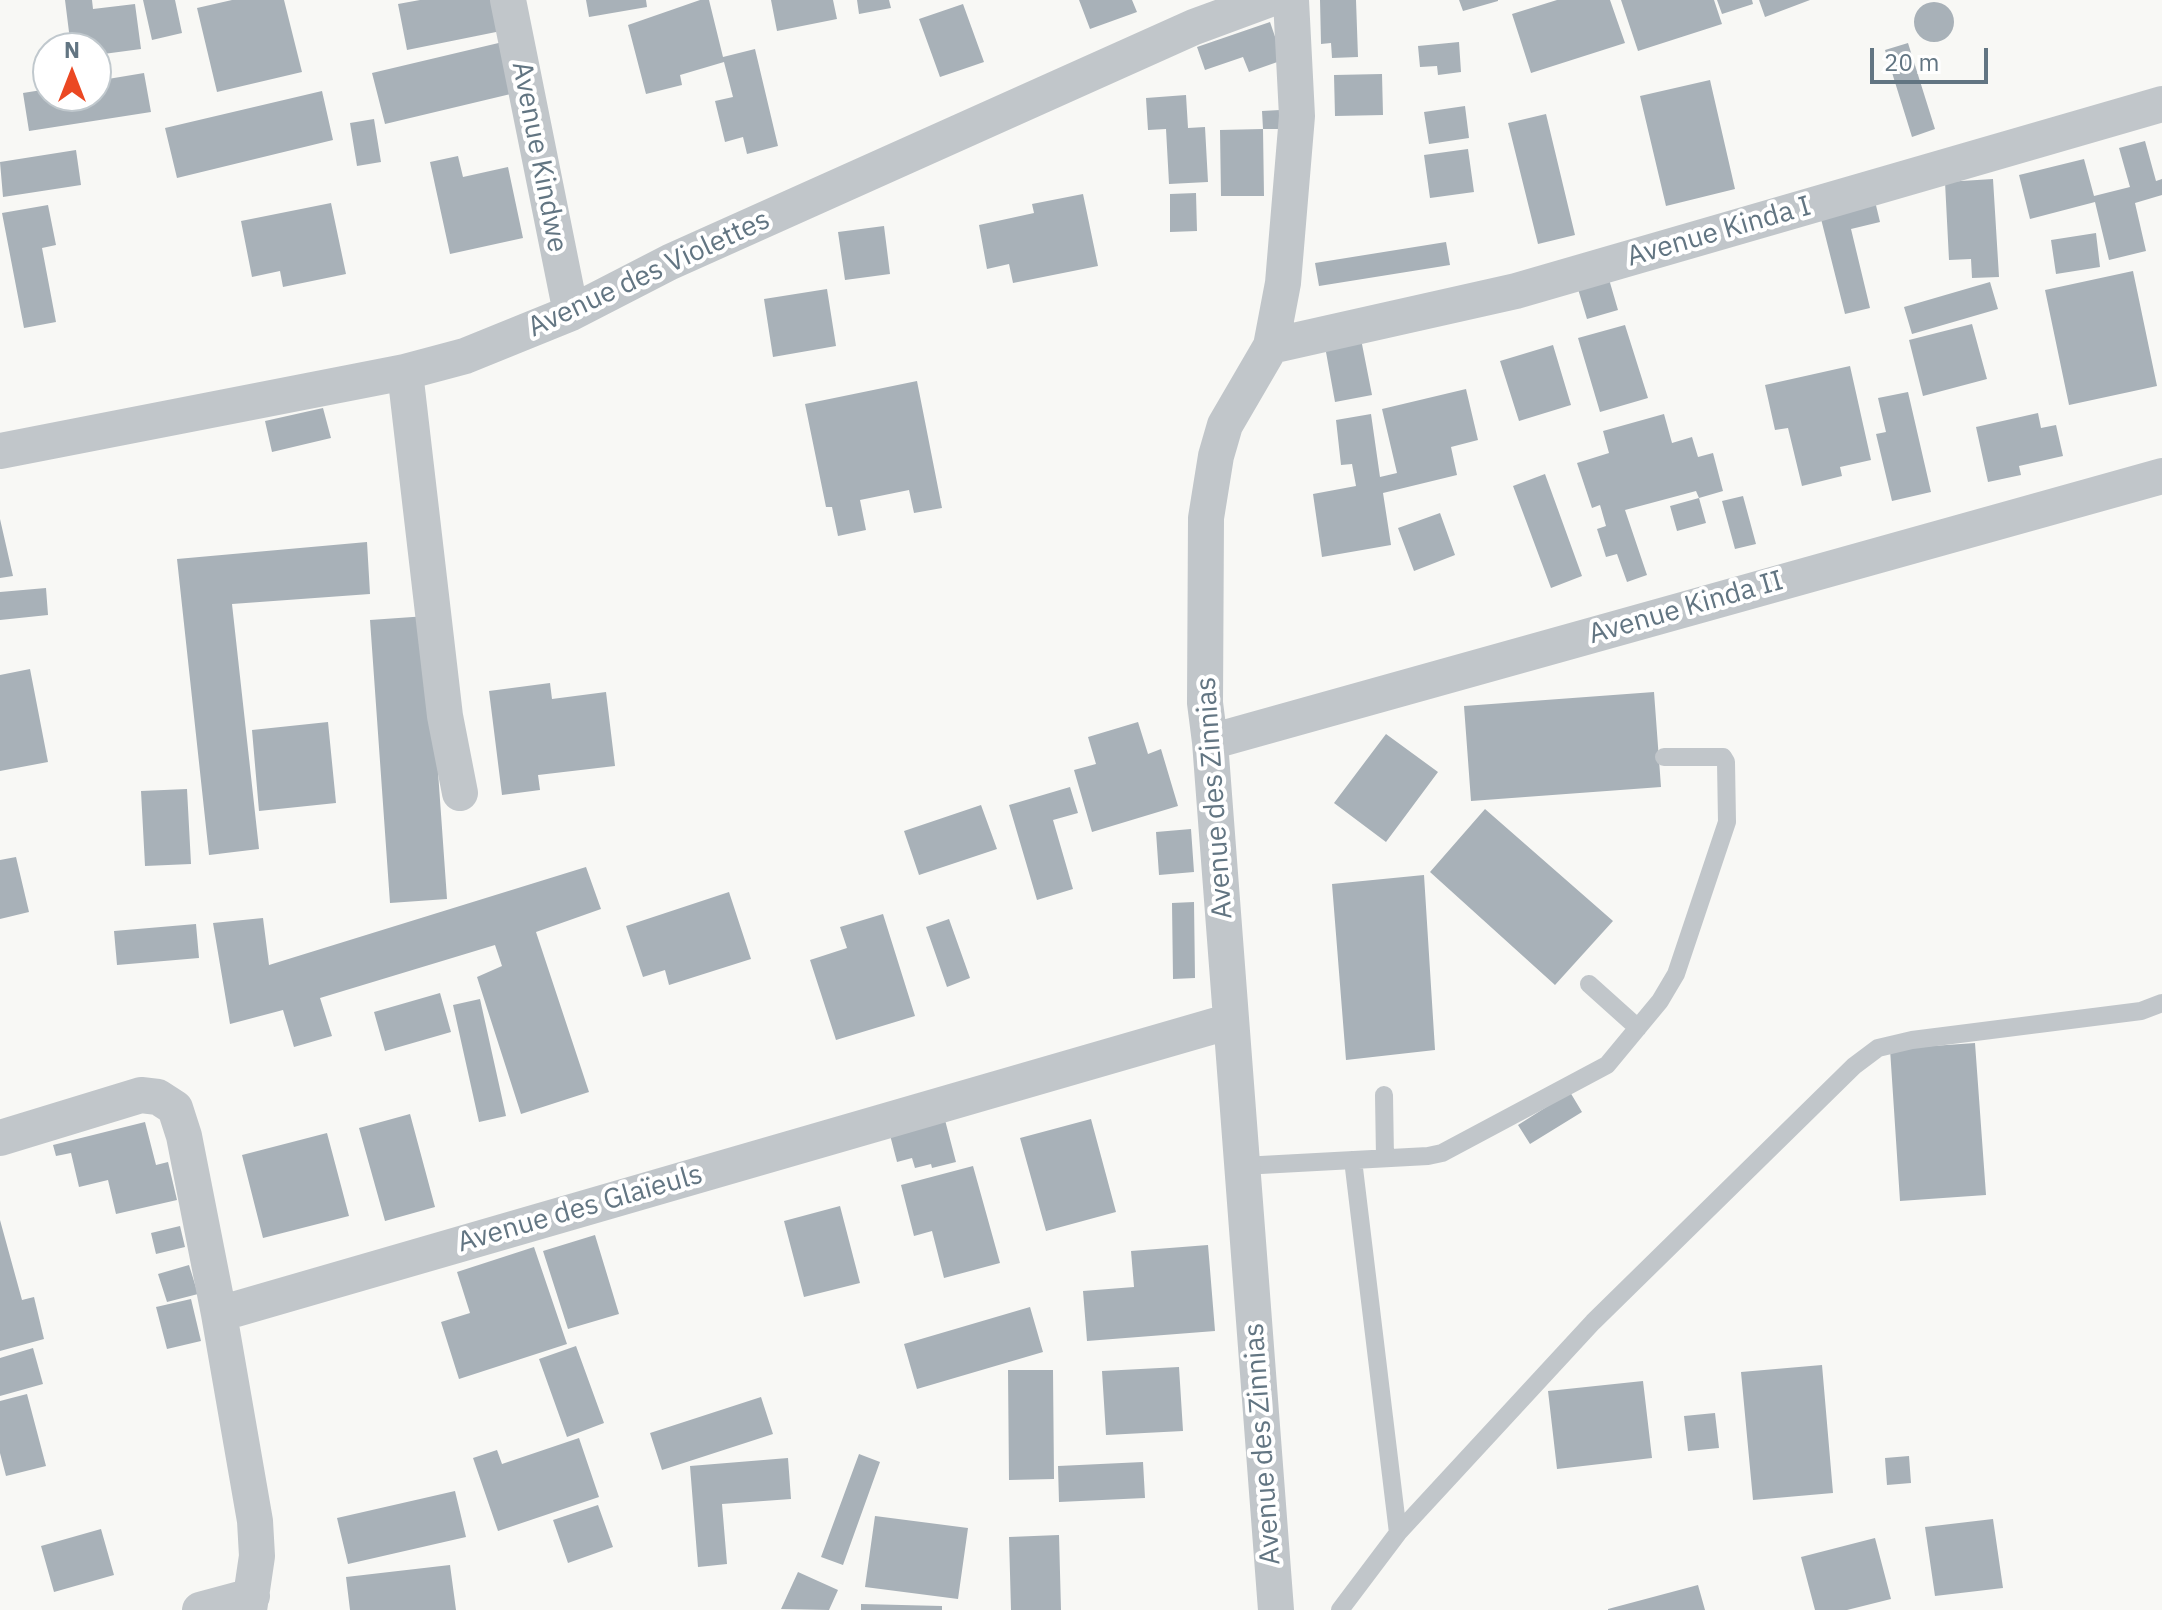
<!DOCTYPE html>
<html>
<head>
<meta charset="utf-8">
<style>
	body { margin:0 }
	#map { position:relative; width:2162px; height:1610px; overflow:hidden; background:#f8f8f5; font-family:"IBM Plex Sans",sans-serif }
	canvas { display:block }
	.north { position:absolute; left:32px; top:32px; width:80px; height:80px; box-sizing:border-box; background:#fff; border:2px solid #c0c8cd; border-radius:50%; rotate:0deg; font-size:22px; font-weight:700; line-height:32px; text-align:center; color:#627582 }
	.north::after { content:''; display:block; margin:auto; width:28px; height:36px; background:#eb4823; clip-path:polygon(50% 0,100% 100%,50% 72%,0 100%) }
	.scale { position:absolute; left:1870px; top:48px; width:118px; height:36px; box-sizing:border-box; border:4px solid #627582; border-top:0; padding-left:10px; font-size:24px; line-height:28px; white-space:nowrap; color:#627582; -webkit-text-stroke:6px #fff; paint-order:stroke }
</style>
</head>
<body>
<div id="map">
<canvas width="2162" height="1610"></canvas>
<div class="north">N</div>
<div class="scale">20 m</div>
</div>
<script>
const context = document.querySelector('canvas').getContext('2d');
context.lineJoin = 'round';
function fillPath(path, color) { context.fillStyle = color; context.fill(path, 'evenodd'); }
const poly = rows => new Path2D(rows.map(r => 'M' + r).join(''));
function trace(path, color, width, dash) { context.strokeStyle = color; context.lineWidth = width; context.lineCap = dash ? 'butt' : 'round'; context.setLineDash(dash || []); context.stroke(path); }
function write(font, color, halo, rows, align = 'center') {
  context.font = font + ' "IBM Plex Sans",sans-serif'; context.lineWidth = 8; context.setLineDash([]); context.textBaseline = 'middle'; context.strokeStyle = halo; context.fillStyle = color; for (const [text, x, y, turn = 0] of rows) {
    context.save(); context.translate(x, y); context.rotate((+turn || 0) * Math.PI / 180); context.textAlign = isNaN(turn) ? turn : align; if (halo) context.strokeText(text, 0, 0); context.fillText(text, 0, 0); context.restore();
  }
}
fillPath(poly([
	[65,0,92,0,93,9,135,4,141,49,96,55,96,48,71,48],
	[143,0,175,0,182,33,152,40],
	[232,0,284,0,302,72,217,92,197,8],
	[420,0,500,0,506,30,407,50,398,4],
	[586,0,646,0,647,7,589,17],
	[700,0,709,0,723,57,755,49,778,146,747,154,743,137,725,142,715,101,733,97,724,62,680,75,682,85,646,94,628,25],
	[771,0,833,0,837,19,777,31],
	[857,0,889,0,891,8,859,14],
	[1079,0,1132,0,1137,12,1090,29],
	[1320,0,1356,0,1358,57,1332,58,1331,43,1321,44],
	[1459,0,1498,0,1498,1,1463,11],
	[1557,0,1610,0,1625,43,1531,73,1512,14],
	[1621,0,1714,0,1722,24,1638,51],
	[1717,0,1752,0,1753,4,1722,14],
	[1759,0,1810,0,1765,17],
	'1914 22a20 20 0 1 1 40 0a20 20 0 1 1-40 0Z',
	[963,4,984,62,940,77,919,19],
	[1270,22,1283,60,1249,72,1243,57,1205,70,1197,47],
	[507,41,519,92,385,124,372,73],
	[1459,42,1461,72,1438,75,1437,66,1420,67,1418,46],
	[1908,43,1935,129,1912,137,1885,50],
	[144,73,151,112,29,131,23,93,48,89,48,96,96,96,96,81],
	[1382,74,1383,115,1335,116,1334,75],
	[1710,80,1735,189,1666,206,1640,96],
	[322,91,333,140,177,178,165,128],
	[1186,95,1188,128,1205,127,1208,182,1169,184,1166,129,1148,130,1146,98],
	[1465,106,1469,138,1429,144,1424,112],
	[1280,110,1280,129,1263,129,1262,111],
	[1546,114,1575,235,1538,244,1508,123],
	[374,119,381,162,357,166,350,123],
	[1263,129,1264,196,1221,196,1220,130],
	[2145,141,2156,181,2162,179,2162,195,2135,203,2146,251,2109,260,2095,202,2030,219,2019,175,2084,159,2094,196,2130,187,2119,148],
	[1468,149,1474,192,1430,198,1424,155],
	[76,150,81,185,3,197,0,162],
	[458,156,463,177,508,167,523,238,450,254,430,162],
	[1993,179,1999,277,1972,278,1971,259,1949,260,1945,182],
	[1196,193,1197,231,1170,232,1170,194],
	[1083,194,1098,266,1013,283,1009,264,987,269,979,225,1034,213,1032,204],
	[1874,197,1880,222,1851,229,1870,308,1845,314,1819,211],
	[331,203,346,274,283,287,280,271,252,277,241,221],
	[48,205,56,245,42,248,56,322,24,328,2,213],
	[884,226,890,274,845,280,838,232],
	[2096,233,2100,267,2056,274,2051,240],
	[1446,242,1450,265,1319,286,1315,263],
	[1606,269,1618,310,1587,319,1575,279],
	[2133,271,2157,386,2069,405,2045,290],
	[1990,282,1998,309,1912,334,1904,307],
	[827,289,836,346,773,357,764,299],
	[1972,324,1987,379,1923,396,1909,340],
	[1625,325,1648,398,1600,412,1578,338],
	[1360,334,1372,395,1335,402,1324,341],
	[1553,345,1571,405,1519,421,1500,361],
	[1850,366,1871,460,1840,467,1842,476,1802,486,1788,428,1775,430,1765,385],
	[917,381,942,508,914,513,909,490,860,500,866,530,838,536,832,507,826,507,805,404],
	[1466,389,1478,440,1451,447,1457,475,1383,493,1391,545,1322,557,1313,494,1356,486,1352,464,1341,465,1336,420,1371,414,1380,477,1397,473,1382,409],
	[1908,392,1931,492,1892,501,1876,434,1886,432,1878,398],
	[323,408,331,438,272,452,265,421],
	[2038,413,2041,428,2056,425,2063,456,2019,466,2021,475,1988,482,1976,427],
	[1664,414,1672,443,1692,437,1698,457,1713,453,1723,491,1699,498,1696,491,1625,510,1647,575,1627,582,1617,554,1606,557,1597,529,1606,526,1600,505,1592,508,1577,463,1609,453,1603,431],
	[1545,474,1582,576,1551,588,1513,486],
	[1743,496,1756,544,1735,549,1722,501],
	[1699,498,1706,523,1677,531,1670,506],
	[1440,513,1455,555,1414,571,1398,528],
	[0,519,13,576,0,578],
	[367,542,370,594,232,604,259,849,209,855,177,559],
	[46,588,48,615,0,620,0,592],
	[427,616,447,899,390,903,370,620],
	[30,669,48,762,0,771,0,675],
	[550,683,552,699,606,692,615,766,538,775,540,790,502,795,489,691],
	[1654,692,1661,787,1471,801,1464,706],
	[328,722,336,803,259,811,252,730],
	[1138,722,1148,754,1161,749,1178,806,1092,832,1074,770,1096,764,1088,737],
	[1386,734,1438,772,1386,842,1334,803],
	[1070,787,1078,813,1053,820,1073,889,1037,900,1009,805],
	[187,789,191,864,145,866,141,791],
	[981,805,997,849,919,875,904,831],
	[1485,809,1613,921,1555,985,1430,872],
	[1191,829,1194,872,1159,875,1156,832],
	[16,857,29,912,0,919,0,860],
	[586,867,601,909,536,932,589,1092,521,1114,477,977,502,966,495,945,320,998,332,1036,294,1047,283,1010,230,1024,213,923,263,918,269,965],
	[1424,875,1435,1050,1346,1060,1332,884],
	[729,892,751,959,669,985,665,970,643,977,626,926],
	[1194,902,1195,978,1173,979,1172,903],
	[883,914,915,1016,836,1040,810,960,847,948,840,927],
	[949,919,970,978,947,987,926,927],
	[196,924,199,958,117,965,114,931],
	[440,993,451,1032,385,1051,374,1012],
	[480,999,506,1116,479,1122,453,1005],
	[1975,1043,1986,1195,1900,1201,1890,1049],
	[1570,1092,1582,1112,1530,1144,1518,1125],
	[410,1114,435,1207,385,1221,359,1128],
	[1091,1119,1116,1212,1046,1231,1020,1138],
	[945,1120,956,1162,932,1168,931,1164,915,1168,912,1158,897,1162,890,1135],
	[145,1122,156,1165,168,1162,177,1200,116,1214,108,1180,79,1187,71,1153,56,1156,53,1145],
	[327,1133,349,1216,263,1238,242,1155],
	[973,1166,1000,1263,944,1278,932,1231,914,1236,901,1185],
	[840,1206,860,1283,804,1297,784,1221],
	[0,1220,22,1300,34,1297,44,1339,0,1351],
	[180,1226,185,1247,156,1254,151,1233],
	[595,1235,619,1314,568,1329,543,1251],
	[1208,1245,1215,1331,1087,1341,1083,1291,1134,1287,1131,1251],
	[534,1247,567,1344,459,1379,441,1322,470,1313,457,1272],
	[189,1265,198,1294,167,1302,158,1274],
	[191,1299,201,1341,167,1349,156,1307],
	[1030,1307,1043,1352,917,1389,904,1344],
	[576,1346,604,1423,567,1437,539,1359],
	[33,1348,43,1384,0,1396,0,1358],
	[1822,1365,1833,1493,1753,1500,1741,1372],
	[1179,1367,1183,1431,1106,1435,1102,1371],
	[1008,1370,1053,1370,1054,1479,1009,1480],
	[1643,1381,1652,1458,1557,1469,1548,1391],
	[27,1394,46,1466,6,1476,0,1453,0,1401],
	[761,1397,773,1434,662,1470,650,1433],
	[1715,1413,1719,1448,1688,1451,1684,1416],
	[579,1438,599,1497,498,1531,473,1458,497,1450,502,1464],
	[859,1454,880,1462,843,1565,821,1557],
	[1909,1456,1911,1483,1887,1485,1885,1458],
	[788,1458,791,1499,722,1504,727,1564,698,1567,690,1466],
	[1143,1462,1145,1498,1059,1502,1058,1466],
	[455,1491,466,1537,348,1564,337,1518],
	[598,1505,613,1547,568,1563,553,1520],
	[875,1516,968,1528,958,1599,865,1587],
	[1993,1519,2003,1588,1935,1596,1925,1527],
	[101,1529,114,1575,54,1592,41,1546],
	[1059,1535,1061,1610,1011,1610,1009,1537],
	[1875,1538,1891,1599,1847,1610,1815,1610,1801,1557],
	[450,1565,456,1610,350,1610,346,1577],
	[798,1572,838,1590,829,1610,781,1609],
	[1698,1585,1705,1610,1608,1610,1608,1609],
	[861,1604,942,1606,942,1610,861,1610]
]), '#a8b1b8');
trace(poly([
	[1589,984,1638,1028],
	[1384,1095,1385,1158],
	[1353,1160,1398,1533],
	[1242,1166,1428,1156,1442,1153,1607,1065,1660,1001,1676,974,1727,822,1726,762,1723,757,1664,757],
	[1340,1610,1398,1533,1593,1322,1854,1066,1878,1048,1912,1040,2141,1011,2162,1003]
]), '#c1c6ca', 18);
trace(poly([
	[508,0,571,313],
	[1271,346,1516,291,2162,104],
	[405,372,445,716,460,793],
	[0,451,405,372,465,356,571,313,670,262,1194,27,1267,0],
	[1210,742,2162,476],
	[0,1138,141,1095,158,1097,175,1108,184,1136,219,1314,255,1521,257,1556,249,1610],
	[219,1314,1231,1021],
	[200,1610,252,1596],
	[1276,1610,1210,742,1205,703,1206,518,1216,456,1225,425,1271,346,1283,283,1297,116,1291,0]
]), '#c1c6ca', 36);
write('28px', '#627582', '#fff', [
	["Avenue Kindwe",539,157,79],
	["Avenue Kinda I",1719,232,-16],
	["Avenue des Violettes",649,274,-25],
	["Avenue Kinda II",1686,608,-16],
	["Avenue des Zinnias",1215,798,-94],
	["Avenue des Glaïeuls",580,1209,-16],
	["Avenue des Zinnias",1263,1444,-94]
]);
</script>
</body>
</html>
